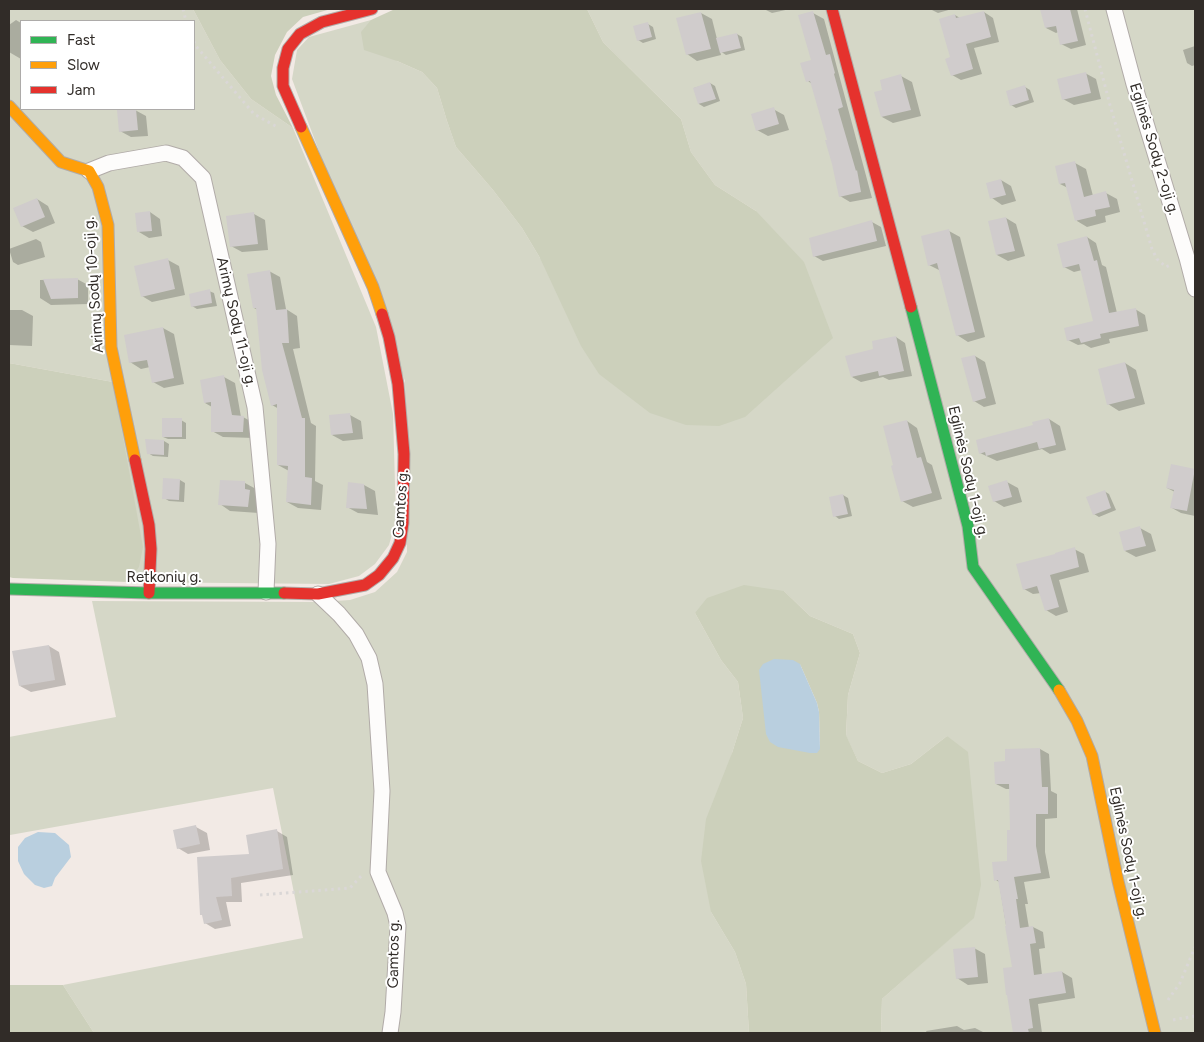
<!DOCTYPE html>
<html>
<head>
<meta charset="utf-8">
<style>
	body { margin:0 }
	#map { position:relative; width:1204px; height:1042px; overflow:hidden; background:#f2eae5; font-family:Figtree,sans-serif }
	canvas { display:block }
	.frame { position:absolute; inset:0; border:10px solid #312c28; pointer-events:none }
	.legend { position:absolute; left:20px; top:20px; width:175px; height:90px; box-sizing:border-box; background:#fff; border:1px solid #adaba9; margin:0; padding:6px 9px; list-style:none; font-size:15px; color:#312c28 }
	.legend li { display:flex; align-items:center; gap:10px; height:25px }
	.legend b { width:25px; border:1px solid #adaba9 }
</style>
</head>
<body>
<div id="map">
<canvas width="1204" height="1042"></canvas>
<div class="frame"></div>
<ul class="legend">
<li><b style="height:6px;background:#30b455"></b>Fast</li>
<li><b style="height:6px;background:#ff9f0a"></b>Slow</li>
<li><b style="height:6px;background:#e5322d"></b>Jam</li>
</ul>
</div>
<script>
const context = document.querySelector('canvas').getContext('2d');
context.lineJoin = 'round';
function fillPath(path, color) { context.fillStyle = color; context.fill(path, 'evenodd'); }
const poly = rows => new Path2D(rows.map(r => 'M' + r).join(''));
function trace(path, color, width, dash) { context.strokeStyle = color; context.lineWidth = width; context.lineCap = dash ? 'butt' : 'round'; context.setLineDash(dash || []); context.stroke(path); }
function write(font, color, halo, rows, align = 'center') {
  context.font = font + ' Figtree,sans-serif'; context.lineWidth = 4; context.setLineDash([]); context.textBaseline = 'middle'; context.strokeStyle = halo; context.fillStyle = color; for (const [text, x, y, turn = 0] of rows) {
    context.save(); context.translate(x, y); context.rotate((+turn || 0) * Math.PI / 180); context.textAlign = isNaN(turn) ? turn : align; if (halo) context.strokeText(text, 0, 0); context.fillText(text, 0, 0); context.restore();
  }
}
fillPath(poly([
	[9,9,193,9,220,60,251,99,293,128,376,327,393,414,396,520,389,545,375,564,359,576,329,584,128,582,113,382,9,363],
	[21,21,194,21,194,109,21,109],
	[587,9,1195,9,1195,1033,881,1033,882,999,974,917,947,736,911,764,882,773,858,761,846,736,848,695,860,653,853,634,810,616,784,591,695,613,721,660,738,682,743,718,732,753,711,912,735,952,746,984,749,1033,94,1033,63,985,303,938,273,788,10,835,9,827,9,737,116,717,92,601,318,602,350,600,375,592,397,572,407,552,405,381,292,79,297,50,309,37,371,20,397,61,422,72,437,88,447,121,456,147,493,190,522,228,540,258,756,211,715,185,691,152,681,119,603,42]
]), '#d5d7c7');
fillPath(poly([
	[193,9,331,9,303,17,287,32,275,55,271,76,276,95,293,128,251,99,220,60],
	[395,9,587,9,603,42,681,119,691,152,715,185,756,211,804,262,833,338,745,417,719,426,686,425,650,413,599,374,581,346,540,258,522,228,493,190,456,147,447,121,437,88,422,72,397,61,364,50,361,32,371,20],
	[9,363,113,382,143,547,139,567,128,582,13,578,9,577],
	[744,585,784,591,810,616,853,634,860,653,848,695,846,735,858,761,882,773,911,764,947,736,968,752,981,885,974,918,882,999,881,1033,749,1033,746,984,735,952,711,912,701,861,706,819,732,753,743,718,738,682,721,660,695,613,707,598],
	[800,664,817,703,819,712,820,749],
	[9,984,10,985,63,985,94,1033,9,1033]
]), '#ccd0bb');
fillPath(poly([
	[774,659,793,660,800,664,817,703,819,712,820,749,817,753,810,753,778,747,770,742,766,734,759,670,763,664],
	[38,832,55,833,69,845,71,857,55,878,52,886,44,888,35,885,24,874,18,861,18,847,25,838]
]), '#b9cfdf');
fillPath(poly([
	[764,9,790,9,772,13],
	[930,9,952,9,938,13],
	[1042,9,1077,9,1086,45,1071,49,1061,44,1058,32,1056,33,1046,28],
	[984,12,993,18,999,42,974,48,982,74,961,80,952,75,951,58,955,15,960,18],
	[701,13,712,19,717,39,737,34,742,37,745,50,726,55,720,51,721,55,697,61,687,54],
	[813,13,824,19,872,198,850,202,840,196,828,140,812,84,808,81,813,60],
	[16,20,21,23,21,59,9,52,9,25],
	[648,24,653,27,656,39,643,43,638,40],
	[1195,46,1195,65,1192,66,1187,63,1183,50],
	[1085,73,1096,79,1101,99,1074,105,1063,99],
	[901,76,912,82,921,116,893,123,882,117,884,91],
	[710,83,715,86,720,101,704,107,699,104,694,88],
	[1025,87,1030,90,1034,102,1016,108,1011,105],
	[773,109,784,115,789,130,768,136,757,130],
	[135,110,146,116,148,136,131,137,120,131],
	[1075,163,1086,169,1093,196,1106,193,1117,199,1120,212,1105,216,1106,222,1087,227,1077,221,1068,188,1060,184],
	[1001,180,1011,186,1016,201,1002,205,992,198],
	[37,199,48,206,55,223,33,232,22,226],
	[150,212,160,219,162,236,149,238,139,232],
	[254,214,265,220,268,250,242,252,231,246],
	[1006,218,1016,224,1025,256,1008,261,997,255],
	[872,222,881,227,886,246,823,261,814,256],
	[949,231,960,237,985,337,968,342,957,335,941,271,929,265],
	[1087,237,1096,243,1102,265,1106,267,1117,313,1135,309,1145,315,1148,331,1109,339,1110,343,1091,348,1084,344,1078,345,1068,340,1094,322,1082,270,1074,272,1064,267],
	[36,239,41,242,45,257,18,265,13,262,9,249],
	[168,260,179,266,185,295,152,302,142,296],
	[269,271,280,277,286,309,297,316,300,348,293,349,311,423,316,426,315,481,323,485,321,510,298,508,287,502,289,471,278,465,279,409,272,405,258,310,254,308],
	[77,279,88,285,88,304,51,305,40,298,40,280],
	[209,291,214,293,217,306,197,309,192,306],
	[9,310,22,310,33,316,32,346,9,345],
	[163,328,174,334,184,384,164,388,153,382,150,367,141,369,130,362],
	[896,337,905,343,912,376,889,380,883,377,861,382,852,377,875,350],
	[975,356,985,362,996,404,984,407,974,401],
	[1125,363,1136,370,1145,404,1119,411,1108,404],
	[224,377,235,383,241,417,243,417,254,423,254,438,223,437,212,431,212,407,205,403],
	[350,415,361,421,363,439,343,441,332,435],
	[1049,419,1060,426,1066,450,1050,454,1042,449,997,461,980,453],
	[181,420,186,423,186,439,168,439,163,437],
	[907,421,917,428,927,462,932,465,942,499,913,507,902,501,895,466],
	[164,441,169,444,168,457,153,456,148,453],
	[1172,466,1195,470,1195,516,1181,513,1172,508,1175,492,1167,488],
	[180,480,185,483,184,502,169,501,164,498],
	[221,481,245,483,256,489,255,495,260,497,259,513,230,511,220,504],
	[1007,482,1018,488,1022,502,1004,507,994,501],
	[364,485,375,491,378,515,358,513,347,507],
	[1104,491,1109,494,1116,510,1099,517,1094,514],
	[843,495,848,498,852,516,839,519,835,516],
	[1140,528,1151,534,1156,551,1136,557,1125,551],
	[1074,549,1084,554,1089,572,1059,580,1068,612,1056,616,1046,610,1041,593,1033,594,1024,589],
	[49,646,59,652,66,685,31,692,20,686],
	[1040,749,1049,754,1051,791,1057,794,1057,818,1045,819,1045,852,1050,878,1024,882,1028,904,1025,904,1029,928,1033,927,1043,932,1045,948,1039,949,1042,975,1062,972,1072,978,1075,998,1038,1004,1042,1033,1014,1033,1009,995,1013,968,999,882,996,880,1008,862,1011,831,1010,789,1006,789,996,784,1007,762],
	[196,827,207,833,210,850,188,854,178,848],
	[277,831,287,837,293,875,241,883,242,902,226,902,231,926,215,929,205,923,198,858,251,855],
	[974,948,985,954,988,983,968,985,957,978],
	[957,1026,964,1030,975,1028,985,1033,927,1033,926,1031]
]), '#0003');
fillPath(poly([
	[1040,9,1070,9,1078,41,1060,45,1056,26,1045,28],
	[813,11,826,55,830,54,831,58,835,73,834,74,843,107,838,109,856,171,857,170,861,192,839,197,832,164,825,140,827,140,810,81,806,82,800,63,811,60,798,15],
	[984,11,991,37,966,44,973,69,951,76,945,59,950,57,939,19,955,14,956,18],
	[701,12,711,49,686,55,676,18],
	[648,22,652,37,637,41,633,26],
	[737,33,741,48,720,53,716,38],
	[1086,72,1091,93,1062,100,1057,79],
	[901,74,911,110,881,117,874,92,882,90,880,80],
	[710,82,716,99,698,104,693,88],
	[1025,85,1029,100,1010,106,1006,91],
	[774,107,779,124,756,131,751,114],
	[136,109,138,130,119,132,117,110],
	[1075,161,1084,197,1106,191,1110,207,1095,210,1096,216,1075,221,1065,183,1059,184,1055,166],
	[1001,179,1006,195,990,199,986,183],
	[37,198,45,217,21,227,13,208],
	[150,211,152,231,137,232,135,213],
	[254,212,258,244,230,247,226,216],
	[1006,217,1015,251,996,255,988,221],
	[872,220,877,241,813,257,809,238],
	[949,229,975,332,956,336,937,263,928,266,921,236],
	[1087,236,1094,261,1097,260,1109,313,1136,308,1139,326,1100,334,1101,338,1081,343,1079,338,1067,341,1064,328,1093,321,1079,264,1063,268,1057,244],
	[168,258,175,289,141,297,134,266],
	[270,270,276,310,287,309,289,343,282,343,302,418,305,418,305,477,312,478,311,505,286,502,288,466,277,465,277,404,271,406,262,370,256,308,253,308,247,274],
	[78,278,78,298,51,299,43,279],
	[210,289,212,303,191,307,189,294],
	[163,327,174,378,152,383,147,360,129,363,124,335],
	[896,336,904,371,879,376,878,371,851,377,845,356,873,349,872,341],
	[975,355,986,398,973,402,961,358],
	[1125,362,1135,398,1107,405,1098,369],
	[224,375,232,415,244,416,243,432,211,432,211,402,204,403,200,380],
	[350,413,353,433,331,435,329,415],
	[162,418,182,418,182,437,162,437],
	[1049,418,1056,445,1039,449,1037,442,986,456,985,452,979,454,976,440,1033,425,1032,422],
	[907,420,917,458,921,457,932,493,901,502,891,466,893,465,883,426],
	[145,439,164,440,164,455,147,454],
	[1171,464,1195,469,1187,511,1170,508,1174,490,1166,488],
	[163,478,180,479,179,500,162,499],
	[220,480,245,481,245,489,250,490,248,507,218,505],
	[1007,480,1012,497,993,502,988,486],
	[348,482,364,484,367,509,346,508],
	[1105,490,1111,508,1093,515,1086,497],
	[843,494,848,514,833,517,829,497],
	[1140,526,1146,546,1124,551,1119,532],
	[1075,547,1079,567,1050,575,1059,607,1045,611,1037,586,1023,590,1016,564,1055,554,1055,553],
	[49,645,55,680,19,686,12,651],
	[1040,748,1042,787,1048,787,1048,814,1036,814,1036,846,1041,873,1014,877,1018,899,1016,899,1020,928,1033,926,1036,943,1030,944,1034,975,1062,971,1066,993,1029,999,1033,1028,1028,1029,1029,1033,1013,1033,1007,995,1006,995,1003,968,1012,967,1005,926,1006,926,998,880,994,881,992,862,1007,861,1007,830,1010,830,1009,784,995,784,994,762,1005,761,1005,749],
	[196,825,200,844,177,849,173,830],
	[277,829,283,869,231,878,232,896,216,897,222,920,204,924,202,915,200,915,197,857,249,854,246,835],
	[975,947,978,977,956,979,953,949]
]), '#d0cccc');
const street = poly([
	[1114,9,1134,84,1187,258,1195,289],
	[89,171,109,163,166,153,183,158,203,178,255,407,268,544,266,592],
	[318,594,339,614,356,634,369,658,375,684,382,791,378,872,395,913,398,926,393,1012,390,1033]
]);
const fast = poly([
	[911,307,968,526,973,567,1059,690],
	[9,589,149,593,284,593]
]);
const slow = poly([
	[9,106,61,162,89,171,98,187,108,225,111,347,135,460],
	[301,127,373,287,382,314],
	[1059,690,1077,721,1092,756,1118,881,1155,1033]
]);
const jam = poly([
	[832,9,911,307],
	[301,127,283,86,283,68,288,49,300,34,322,22,372,9],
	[135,460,149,525,151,549,149,593],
	[284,593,318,594,365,585,379,575,393,558,400,543,403,523,404,454,398,384,389,337,382,314]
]);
trace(street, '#b1aba8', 17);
trace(fast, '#b1aba8', 13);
trace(slow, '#b1aba8', 13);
trace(jam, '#b1aba8', 13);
trace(poly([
	[183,9,186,21],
	[1085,9,1110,105,1152,249,1157,259,1166,267,1172,264],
	[194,41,195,45,254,114,279,128],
	[260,895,350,888,363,874],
	[1168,1000,1180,983,1195,947],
	[1173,1020,1195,1016]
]), '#dad7d6', 3, [2.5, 4]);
trace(street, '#fdfcfb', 15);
trace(fast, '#30b455', 11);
trace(slow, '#ff9f0a', 11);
trace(jam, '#e5322d', 11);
write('15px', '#312c28', '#fff', [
	["Eglinės Sodų 2-oji g.",1154,149,73],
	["Arimų Sodų 10-oji g.",94,285,-94],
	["Arimų Sodų 11-oji g.",236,322,77],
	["Eglinės Sodų 1-oji g.",968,472,77],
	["Gamtos g.",401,504,-86],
	["Retkonių g.",164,578],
	["Eglinės Sodų 1-oji g.",1128,853,78],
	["Gamtos g.",394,954,-89]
]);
</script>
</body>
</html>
